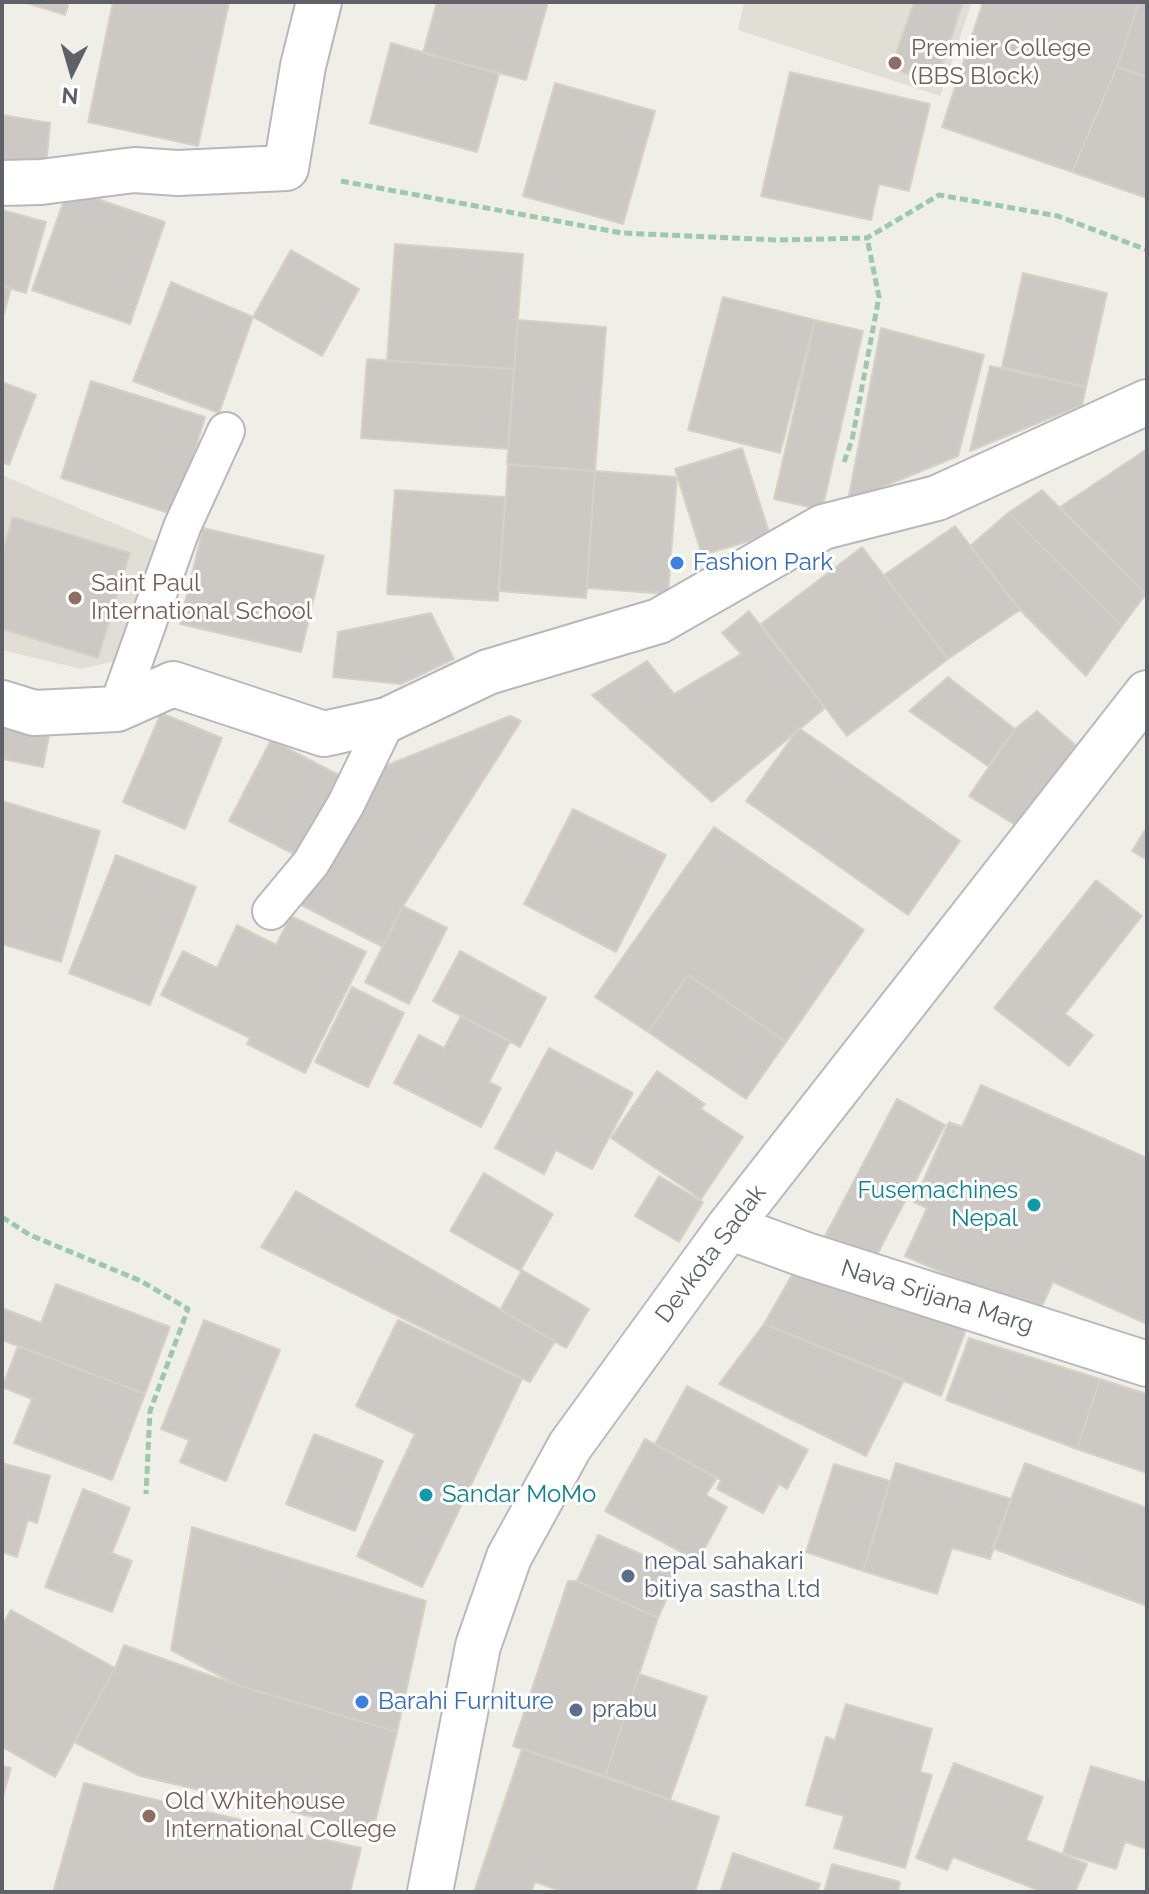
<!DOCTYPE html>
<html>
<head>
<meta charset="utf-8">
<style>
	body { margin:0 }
	#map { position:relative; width:1149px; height:1894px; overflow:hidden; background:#f0efe7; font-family:Raleway,sans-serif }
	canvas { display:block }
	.frame { position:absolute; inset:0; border:4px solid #5e6167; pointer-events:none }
	.north { position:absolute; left:32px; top:32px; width:80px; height:80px; -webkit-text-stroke:6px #fff; paint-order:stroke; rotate:185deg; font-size:22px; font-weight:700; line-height:32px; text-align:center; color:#5e6167 }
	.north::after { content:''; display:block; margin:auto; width:28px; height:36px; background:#5e6167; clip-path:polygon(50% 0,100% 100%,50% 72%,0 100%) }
</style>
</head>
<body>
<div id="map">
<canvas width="1149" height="1894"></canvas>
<div class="frame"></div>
<div class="north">N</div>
</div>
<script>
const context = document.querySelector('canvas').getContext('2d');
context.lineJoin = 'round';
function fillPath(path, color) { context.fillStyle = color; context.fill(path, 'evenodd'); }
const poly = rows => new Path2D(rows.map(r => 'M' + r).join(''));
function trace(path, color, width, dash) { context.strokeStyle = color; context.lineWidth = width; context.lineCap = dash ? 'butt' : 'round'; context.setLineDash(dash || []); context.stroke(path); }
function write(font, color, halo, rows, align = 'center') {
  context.font = font + ' Raleway,sans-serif'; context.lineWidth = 6; context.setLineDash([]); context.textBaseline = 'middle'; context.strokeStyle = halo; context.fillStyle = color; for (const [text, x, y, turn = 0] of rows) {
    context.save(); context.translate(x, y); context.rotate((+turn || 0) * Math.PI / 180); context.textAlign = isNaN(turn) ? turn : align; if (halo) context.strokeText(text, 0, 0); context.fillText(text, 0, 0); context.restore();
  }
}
fillPath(poly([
	[744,2,972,2,940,96,738,30],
	[2,475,164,545,128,658,81,669,2,650]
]), '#e1ded5');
const building = poly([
	[24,2,69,2,65,15,24,2],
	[113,2,229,2,198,146,88,122,113,2],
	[437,2,548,2,526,80,423,53,437,2],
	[914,2,963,2,936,84,891,68,914,2],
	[983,2,1139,2,1117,67,1072,172,942,127,983,2],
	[1139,2,1147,2,1147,77,1117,67,1139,2],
	[391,43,499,74,477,152,370,123,391,43],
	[1117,67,1147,77,1147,198,1072,172,1117,67],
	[790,72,930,104,909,191,879,184,871,220,761,196,790,72],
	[555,83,655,111,623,224,523,196,555,83],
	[2,115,50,123,46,167,2,166,2,115],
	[68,189,165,222,130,324,32,290,68,189],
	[2,210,46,222,26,293,2,286,2,210],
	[395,244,523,254,514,369,387,361,395,244],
	[291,250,359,289,322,356,253,317,291,250],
	[1023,273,1107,293,1086,387,1002,367,1023,273],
	[171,282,253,317,219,413,133,381,171,282],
	[2,286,11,288,2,321,2,286],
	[723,297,815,320,780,453,688,430,723,297],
	[518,320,606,327,595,471,507,464,518,320],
	[815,320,863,331,822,510,774,499,815,320],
	[881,328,984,355,958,456,848,501,881,328],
	[367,359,514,369,508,449,361,438,367,359],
	[990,366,1086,387,1082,405,970,451,990,366],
	[91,381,205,417,175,515,61,478,91,381],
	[2,382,36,395,9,465,2,462,2,382],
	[742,448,770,535,702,555,675,469,742,448],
	[1147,449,1147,593,1146,594,1060,507,1147,449],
	[508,465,595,471,586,598,499,591,508,465],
	[595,471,677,477,668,594,587,588,595,471],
	[395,490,505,497,498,601,387,594,395,490],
	[1042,490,1146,594,1122,626,1008,513,1042,490],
	[1008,513,1122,626,1086,676,1020,610,970,546,1008,513],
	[13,517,130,553,98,658,2,629,2,552,13,517],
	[955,526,1020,610,948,659,884,575,955,526],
	[203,528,324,556,301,652,180,624,203,528],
	[862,547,948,659,847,736,761,624,862,547],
	[749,611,825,708,712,802,592,695,647,661,674,694,741,654,722,633,749,611],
	[431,613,454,659,401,684,333,677,338,632,431,613],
	[948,677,1015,729,988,766,909,711,948,677],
	[1037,711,1083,752,1023,830,969,796,1015,729,1037,711],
	[161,713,222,738,185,829,123,802,161,713],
	[510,716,521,721,403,906,383,947,301,905,380,768,510,716],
	[2,722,50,731,43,767,2,759,2,722],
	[799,728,960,841,908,915,746,801,799,728],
	[271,740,339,775,298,856,229,821,271,740],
	[2,801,100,831,61,962,2,944,2,801],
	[573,809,666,855,616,952,524,904,573,809],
	[714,827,864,930,786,1042,688,975,648,1032,595,997,714,827],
	[1147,827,1147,860,1132,851,1147,827],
	[116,855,196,887,150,1005,69,973,116,855],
	[1096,880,1142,916,1065,1014,1093,1035,1069,1066,994,1008,1096,880],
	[403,906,447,928,409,1004,365,982,403,906],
	[291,916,366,952,305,1073,247,1044,250,1038,161,995,183,951,217,968,237,925,276,945,291,916],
	[460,951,546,998,520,1047,433,1001,460,951],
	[688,975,786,1042,746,1099,648,1032,688,975],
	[352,987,404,1013,368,1087,315,1062,352,987],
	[461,1016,510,1041,489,1082,501,1088,481,1127,394,1083,419,1035,444,1048,461,1016],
	[549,1048,633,1093,592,1169,556,1150,544,1174,495,1148,549,1048],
	[657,1071,705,1104,701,1109,743,1137,701,1199,611,1138,657,1071],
	[981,1085,1147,1158,1147,1324,1053,1282,1038,1315,905,1256,927,1208,914,1202,949,1122,962,1127,981,1085],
	[897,1099,945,1125,871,1266,823,1240,897,1099],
	[484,1173,553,1214,520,1271,450,1231,484,1173],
	[659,1176,703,1202,679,1242,635,1216,659,1176],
	[296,1191,555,1341,530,1382,261,1247,296,1191],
	[522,1270,589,1309,566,1348,500,1310,522,1270],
	[792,1275,967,1327,941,1396,764,1324,792,1275],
	[56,1284,170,1327,145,1394,2,1340,2,1308,41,1323,56,1284],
	[204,1320,280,1350,226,1481,180,1462,189,1440,161,1429,204,1320],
	[398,1320,522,1379,422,1587,357,1556,415,1434,356,1406,398,1320],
	[764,1324,904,1380,866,1456,719,1384,764,1324],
	[969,1338,1100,1379,1077,1449,946,1400,969,1338],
	[18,1346,145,1394,112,1480,14,1443,32,1399,2,1387,18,1346],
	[1100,1379,1147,1394,1147,1473,1077,1449,1100,1379],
	[687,1386,808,1450,787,1489,779,1484,763,1513,717,1489,721,1480,655,1444,687,1386],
	[314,1434,383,1461,355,1531,286,1504,314,1434],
	[645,1439,717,1478,706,1495,727,1507,698,1561,605,1511,645,1439],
	[2,1463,50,1476,37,1523,28,1520,17,1557,2,1552,2,1463],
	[896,1463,1011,1499,990,1559,952,1548,937,1594,863,1571,896,1463],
	[1025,1463,1147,1508,1147,1606,992,1548,1025,1463],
	[834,1464,890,1481,863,1571,806,1552,834,1464],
	[83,1489,130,1508,112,1553,132,1561,112,1612,45,1587,83,1489],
	[192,1527,426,1601,397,1732,237,1685,171,1650,192,1527],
	[598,1535,679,1571,658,1618,577,1581,598,1535],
	[568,1581,577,1581,658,1618,605,1776,513,1746,568,1581],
	[11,1610,115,1668,55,1777,2,1747,2,1625,11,1610],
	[124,1645,237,1685,397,1732,373,1831,140,1776,74,1742,115,1668,124,1645],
	[639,1674,707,1697,670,1800,605,1776,639,1674],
	[846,1704,932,1729,920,1772,932,1775,905,1868,834,1848,844,1816,806,1805,826,1737,835,1740,846,1704],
	[522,1749,719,1817,695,1892,564,1892,535,1882,531,1892,474,1892,522,1749],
	[954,1763,1043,1797,1026,1840,1087,1864,1075,1892,1043,1892,953,1857,947,1870,916,1858,954,1763],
	[2,1766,11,1768,2,1800,2,1766],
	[1091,1766,1147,1783,1147,1849,1125,1842,1116,1869,1063,1853,1091,1766],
	[84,1783,361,1848,350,1892,53,1892,84,1783],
	[733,1853,820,1884,817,1892,720,1892,733,1853],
	[832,1864,900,1882,898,1892,824,1892,832,1864]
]);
fillPath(building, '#ccc9c4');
trace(building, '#d6d1c5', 2);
const lane = poly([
	[117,709,182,527,226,431],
	[271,911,311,863,346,804,387,720]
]);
const street = poly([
	[2,183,41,182,134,170,178,173,286,168,303,66,319,2],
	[2,703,34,713,117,709,173,684,324,734,387,720,488,672,659,621,823,527,937,498,1147,402],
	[729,1227,806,1255,1147,1364]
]);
const secondary = poly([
	[430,1892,478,1646,509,1557,570,1446,729,1227,1147,693]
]);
trace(lane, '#b7b8bd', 40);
trace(street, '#b7b8bd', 48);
trace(secondary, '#b8bac0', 48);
trace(poly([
	[341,181,622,233,778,240,867,238,939,195,1058,216,1147,250],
	[844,462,852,440,879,297,867,238],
	[2,1217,30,1235,141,1281,188,1309,150,1411,146,1494]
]), '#9cc9ac', 5, [8, 4]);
trace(lane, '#fff', 36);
trace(street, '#fff', 44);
trace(secondary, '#fff', 44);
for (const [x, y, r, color] of [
	[895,63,8,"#8d6e63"],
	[677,563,8,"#3f7fe0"],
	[75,598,8,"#8d6e63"],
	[1034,1205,8,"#0f9aa8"],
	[426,1495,8,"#0f9aa8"],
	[628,1576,8,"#5c6f8a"],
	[362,1702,8,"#3f7fe0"],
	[576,1710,8,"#5c6f8a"],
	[149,1816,8,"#8d6e63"]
]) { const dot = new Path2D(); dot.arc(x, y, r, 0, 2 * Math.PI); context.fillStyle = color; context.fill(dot); trace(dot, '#fff', 3); }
write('24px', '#785e54', '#fff', [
	["Premier College",911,49],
	["(BBS Block)",911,77],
	["Saint Paul",91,584],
	["International School",91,612],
	["Old Whitehouse",165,1802],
	["International College",165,1830]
], 'left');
write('24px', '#366cbe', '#fff', [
	["Fashion Park",693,563],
	["Barahi Furniture",378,1702]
], 'left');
write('24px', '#0d838f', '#fff', [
	["Fusemachines",1018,1191],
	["Nepal",1018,1219],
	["Sandar MoMo",442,1495,"left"]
], 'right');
write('24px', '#5e6167', '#fff', [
	["Devkota Sadak",711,1254,-53],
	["Nava Srijana Marg",937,1297,17]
]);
write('24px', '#4e5e75', '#fff', [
	["nepal sahakari",644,1562],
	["bitiya sastha l.td",644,1590],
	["prabu",592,1710]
], 'left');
</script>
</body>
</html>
